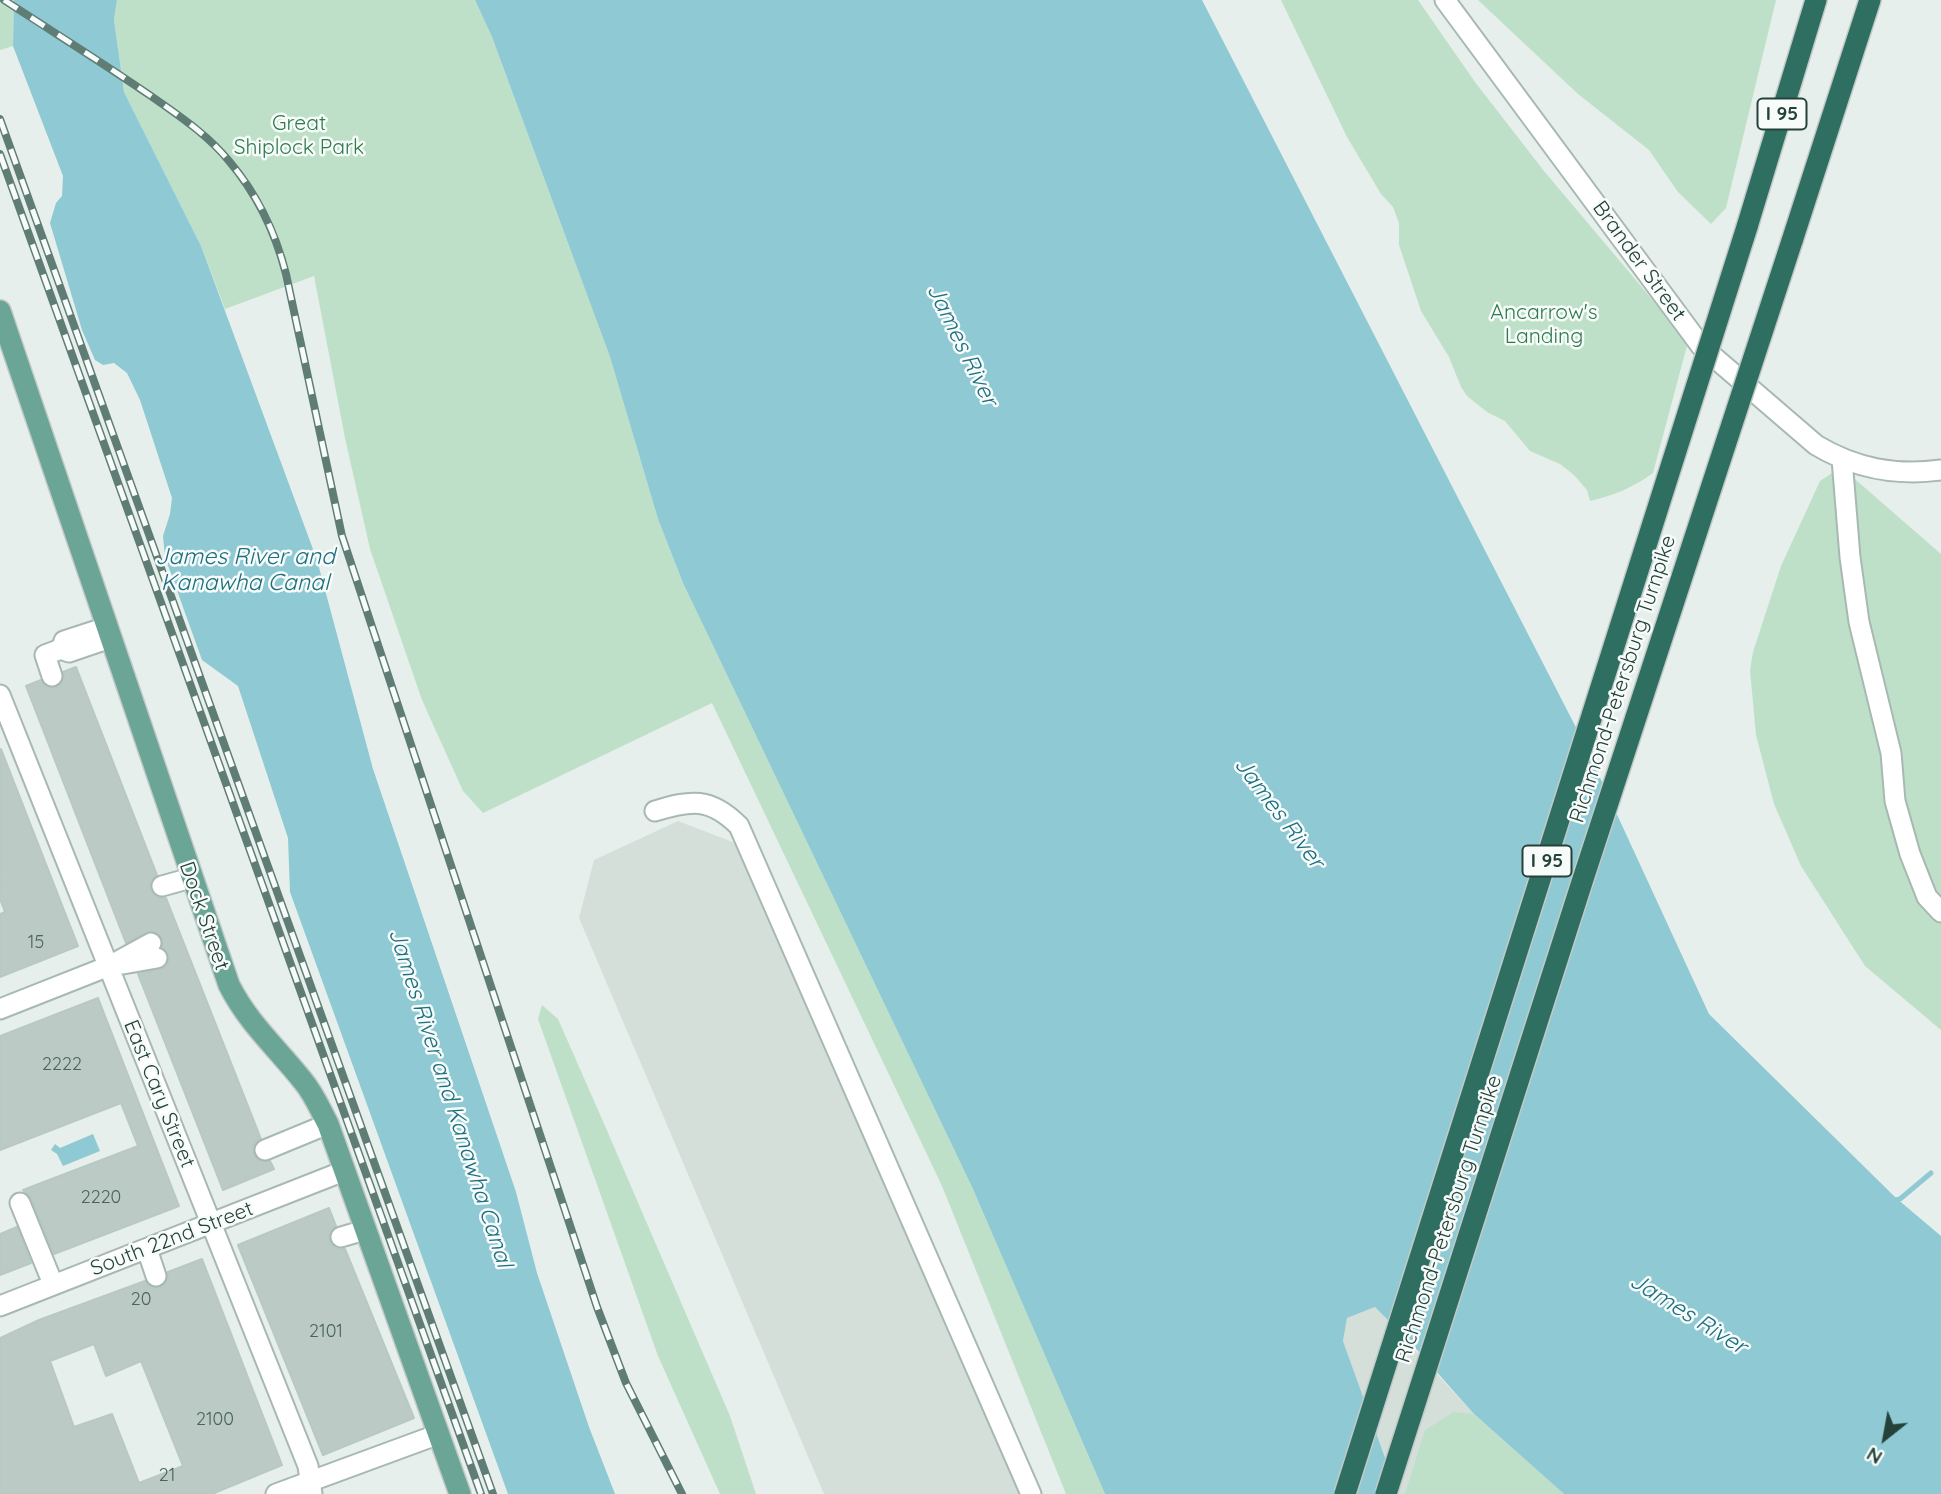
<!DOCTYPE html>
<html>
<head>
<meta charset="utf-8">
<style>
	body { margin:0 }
	#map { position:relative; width:1941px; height:1494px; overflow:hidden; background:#e6efeb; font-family:Quicksand,sans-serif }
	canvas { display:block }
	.north { position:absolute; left:1850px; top:1403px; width:70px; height:70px; -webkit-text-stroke:5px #f7fbf9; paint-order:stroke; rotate:211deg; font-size:19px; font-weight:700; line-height:28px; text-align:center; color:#24423a }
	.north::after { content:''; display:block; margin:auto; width:24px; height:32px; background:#24423a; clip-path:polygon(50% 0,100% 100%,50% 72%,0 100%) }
</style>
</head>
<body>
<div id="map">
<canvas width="1941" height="1494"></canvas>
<div class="north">N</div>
</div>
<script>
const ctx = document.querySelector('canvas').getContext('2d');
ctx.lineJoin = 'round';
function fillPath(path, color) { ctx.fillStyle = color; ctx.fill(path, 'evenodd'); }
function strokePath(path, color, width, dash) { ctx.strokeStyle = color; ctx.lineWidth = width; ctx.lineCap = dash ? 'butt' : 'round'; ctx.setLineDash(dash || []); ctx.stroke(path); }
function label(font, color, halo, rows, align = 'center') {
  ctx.font = font + ' Quicksand,sans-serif'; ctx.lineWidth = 5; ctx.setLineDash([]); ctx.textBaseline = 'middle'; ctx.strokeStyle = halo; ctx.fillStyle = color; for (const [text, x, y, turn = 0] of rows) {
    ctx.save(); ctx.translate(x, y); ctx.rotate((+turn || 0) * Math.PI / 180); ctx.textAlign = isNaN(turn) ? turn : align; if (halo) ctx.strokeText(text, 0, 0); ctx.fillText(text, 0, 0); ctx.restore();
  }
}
const built = new Path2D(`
	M678 821 743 846 1021 1494H824L579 918 594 860Z
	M1375 1307 1474 1414 1564 1494H1398L1343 1341 1347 1318Z`);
const green = new Path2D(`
	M0 0H14L13 46 0 50Z
	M117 0H475L492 37 610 357 658 519 683 583 972 1187 1105 1494H1066L942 1186 712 703 483 813 463 791 422 700 370 549 345 438 314 276 225 309 201 246 124 92 114 20Z
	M1281 0H1418L1475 82 1544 171 1688 342 1653 473C1633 488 1614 495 1590 501L1587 490 1574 475 1560 464 1530 451 1505 421 1487 412 1467 396 1461 387 1449 357 1421 311 1399 245V223L1393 207 1381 194 1347 137Z
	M1478 0H1776L1726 208 1711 224 1678 192 1649 150 1578 94Z
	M1841 467 1941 554V1030L1865 966 1801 866 1774 804 1756 735 1750 670 1753 652 1781 566 1820 481Z
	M542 1005 558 1019 602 1119 730 1416 756 1494H720L658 1356 538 1019Z
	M1454 1412 1473 1414 1564 1494H1405L1425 1430Z`);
const water = new Path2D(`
	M14 0H117L114 20 124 92 201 246 317 560 373 769 516 1192 537 1273 589 1427 615 1494H508L290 892 288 838 238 686 202 660 165 557 163 536 170 514 172 498 140 400 127 373 114 363 103 365 95 360 82 330 50 223 56 203 62 196 63 176 13 46Z
	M475 0H1202L1584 743 1709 1014 1896 1198 1941 1236V1494H1564L1474 1414 1419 1352 1375 1307 1347 1318 1343 1341 1398 1494H1105L972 1187 683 583 658 519 610 357 492 37Z
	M93 1134 100 1151 63 1166 57 1154 51 1150 55 1144 60 1148Z`);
const stream = new Path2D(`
	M1891 1201 1900 1199 1931 1173`);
const building = new Path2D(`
	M76 667 157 875 150 882V890L158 898H166L261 1139 255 1143 254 1154 258 1160 270 1161 274 1169 223 1190 138 974 164 968 169 962V955L162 947V938L157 932H146L126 943 26 686 41 680 49 688 56 687 64 679 63 672Z
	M1 749 78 946 0 977V914L5 912 0 899Z
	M98 998 179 1206 54 1254 31 1198 23 1190 138 1146 121 1103 0 1150V1036Z
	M329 1208 336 1226 329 1233 330 1241 337 1249H345L414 1418 323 1455 238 1245Z
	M17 1227 31 1263 0 1275V1234Z
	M202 1259 282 1465 212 1494H0V1338L39 1320 145 1281 153 1288 160 1287 168 1279V1272ZM94 1344 106 1376 141 1361 183 1466 139 1483 112 1414 74 1427 50 1361Z`);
const minor = new Path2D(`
	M1445 0 1701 346 1816 445C1856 469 1896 476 1941 470
	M1842 459 1850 557 1859 622 1891 753 1895 801 1910 854 1927 897 1941 912
	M107 627 64 641 61 649 69 652 110 638
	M52 676 45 655 61 649
	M0 695 308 1466 312 1494
	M655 811C691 800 710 797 739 826L1031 1494
	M162 886 191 878
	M123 964 157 958
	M0 1009 109 966 151 943
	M265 1150 328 1124
	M20 1203 53 1284
	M341 1237 365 1230
	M147 1249 156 1276
	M0 1306 344 1171
	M276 1494 439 1434`);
const major = new Path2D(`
	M0 311 229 985C248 1023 277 1048 303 1081 314 1094 320 1109 328 1124L460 1494`);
const highway = new Path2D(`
	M1747 227 1816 0
	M1792 241 1870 0`);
const rail = new Path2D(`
	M4 0C53 32 103 63 151 96 179 116 207 134 229 161 257 194 275 231 286 274L342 536 597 1307 626 1383 682 1494
	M0 119 493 1494
	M0 154 481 1494`);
const highwayBridge = new Path2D(`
	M1345 1494 1747 227
	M1386 1494 1583 879 1792 241`);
const numberNames = [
	["15",36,943],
	["2222",62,1065],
	["2220",101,1198],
	["20",141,1300],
	["2101",326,1332],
	["2100",215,1420],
	["21",167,1476]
];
const shields = [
	[1782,114,49],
	[1547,861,49]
];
const shieldNames = [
	["I 95",1782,114],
	["I 95",1547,861]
];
const parkNames = [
	["Great",299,124],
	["Shiplock Park",299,148],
	["Ancarrow's",1544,313],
	["Landing",1544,337]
];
const streetNames = [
	["Brander Street",1639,261,54],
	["Richmond-Petersburg Turnpike",1623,679,-72],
	["Dock Street",204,916,71],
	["East Cary Street",159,1094,68],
	["Richmond-Petersburg Turnpike",1449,1219,-72],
	["South 22nd Street",172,1239,-21]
];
const waterNames = [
	["James River",962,345,64],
	["James River and",245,557],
	["Kanawha Canal",245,583],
	["James River",1279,813,53],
	["James River and Kanawha Canal",450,1098,72],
	["James River",1688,1314,32]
];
fillPath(built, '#d4dfda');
fillPath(green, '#bfe0c8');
fillPath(water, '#8ec9d4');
strokePath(stream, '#8ec9d4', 5);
fillPath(building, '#bbcac4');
strokePath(building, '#b8c9c2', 2);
strokePath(minor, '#a8b8b2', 23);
strokePath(major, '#c2cac8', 24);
strokePath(highway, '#c2cac8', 24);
strokePath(minor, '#fff', 19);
strokePath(major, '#6aa596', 21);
strokePath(highway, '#2f6f62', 21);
strokePath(rail, '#5f7d75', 8);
strokePath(rail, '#f7fbf9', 5, [16]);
strokePath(highwayBridge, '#c2cac8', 24, []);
strokePath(highwayBridge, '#2f6f62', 21);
label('18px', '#4a645c', null, numberNames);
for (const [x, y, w] of shields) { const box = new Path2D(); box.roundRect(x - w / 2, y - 15.5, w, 31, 5); ctx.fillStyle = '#f7fbf9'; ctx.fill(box); strokePath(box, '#24423a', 2); }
label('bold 19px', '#24423a', null, shieldNames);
label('21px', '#2d7a4b', '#f7fbf9', parkNames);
label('21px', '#24423a', '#f7fbf9', streetNames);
label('italic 23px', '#1c6f80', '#f7fbf9', waterNames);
</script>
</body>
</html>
